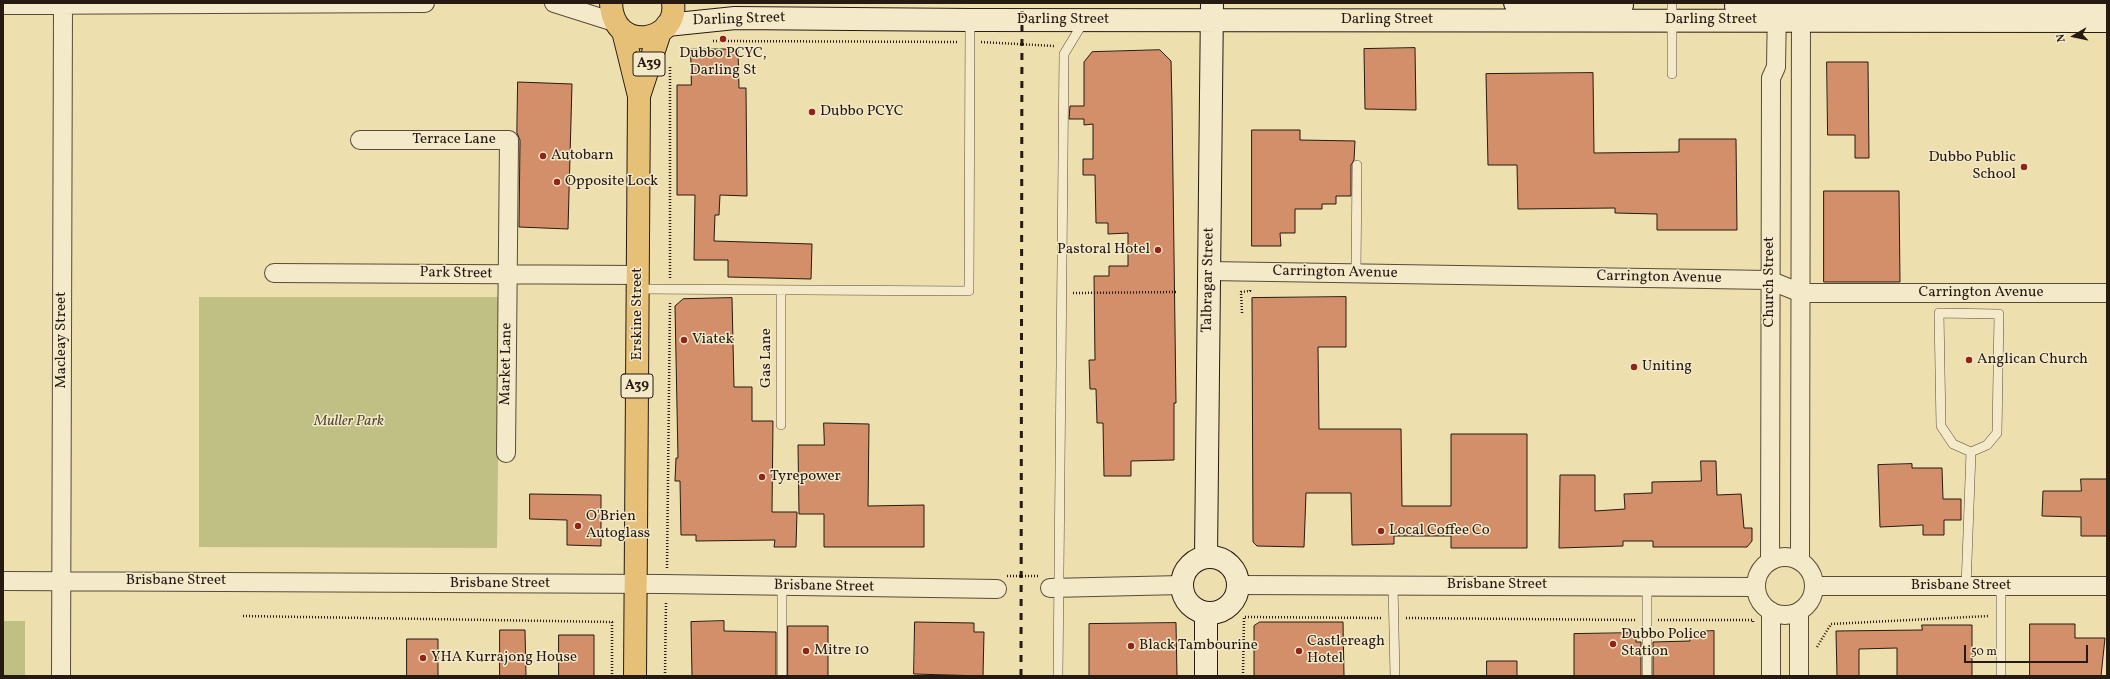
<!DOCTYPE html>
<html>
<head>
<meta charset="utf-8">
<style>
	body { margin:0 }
	#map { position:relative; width:2110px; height:679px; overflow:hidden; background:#eedfae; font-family:Vollkorn,serif }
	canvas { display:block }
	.frame { position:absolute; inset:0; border:4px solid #261a12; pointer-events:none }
	.north { position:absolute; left:2054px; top:16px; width:40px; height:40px; -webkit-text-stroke:3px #f4eaca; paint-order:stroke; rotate:261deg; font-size:11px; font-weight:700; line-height:16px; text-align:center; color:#261a12 }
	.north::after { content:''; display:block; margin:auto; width:14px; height:18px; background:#261a12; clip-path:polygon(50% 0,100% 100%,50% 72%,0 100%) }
	.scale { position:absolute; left:1964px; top:645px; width:124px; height:18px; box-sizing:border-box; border:2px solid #261a12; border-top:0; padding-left:5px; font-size:12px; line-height:14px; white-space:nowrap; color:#261a12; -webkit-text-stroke:3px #f4eaca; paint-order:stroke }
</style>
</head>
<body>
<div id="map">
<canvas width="2110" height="679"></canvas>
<div class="frame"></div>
<div class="north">N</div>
<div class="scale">50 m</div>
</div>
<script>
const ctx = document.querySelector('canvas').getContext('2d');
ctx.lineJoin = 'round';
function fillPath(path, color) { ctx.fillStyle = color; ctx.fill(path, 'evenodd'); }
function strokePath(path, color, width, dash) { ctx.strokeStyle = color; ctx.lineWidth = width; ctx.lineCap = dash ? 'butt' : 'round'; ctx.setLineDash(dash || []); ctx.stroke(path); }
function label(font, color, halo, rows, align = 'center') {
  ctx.font = font + ' Vollkorn,serif'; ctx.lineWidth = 3; ctx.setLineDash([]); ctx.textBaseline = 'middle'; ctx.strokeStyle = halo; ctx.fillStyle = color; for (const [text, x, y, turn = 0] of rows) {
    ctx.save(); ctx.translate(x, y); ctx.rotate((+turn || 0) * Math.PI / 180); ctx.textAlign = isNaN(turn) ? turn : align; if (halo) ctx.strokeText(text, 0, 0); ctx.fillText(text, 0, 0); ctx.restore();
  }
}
const green = new Path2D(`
	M199 297H500L497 548 199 547Z
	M3 621H25V676H3Z`);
const building = new Path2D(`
	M1415 48 1416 110 1365 109 1364 49Z
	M691 49H738L739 88H746L747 196 720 195 719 215H715L714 241 812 244 811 279 728 277V260H694L695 195H677V85H691Z
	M1160 50 1171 61 1172 105 1176 403H1174V460L1131 461V476H1104L1103 423H1097L1096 389H1090L1089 360H1095L1094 276H1109V266H1128V233L1108 234V223H1096L1095 175H1083V159H1093V124L1084 125V119H1069L1070 106H1084V62L1092 52Z
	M1827 62H1868L1869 158H1855V135H1828Z
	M1593 73 1594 153 1679 152V139H1736L1737 230H1657V214L1615 213V208L1518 209 1517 165H1488L1486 74Z
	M518 82 572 84 568 229 519 227 520 140 517 133Z
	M1252 130H1300V140L1355 141 1354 160 1351 165V196H1336V204H1322V209H1295V233H1280L1281 246H1252Z
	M1824 191H1899L1900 282H1824Z
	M1346 297V347H1318L1319 429H1401L1402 506H1451V434H1527V548H1451V536H1394V544L1352 545 1351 493H1306L1304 547 1257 546 1253 542 1252 298Z
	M732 298 734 387H752V421H773L772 512H797L796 547H774L775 540 696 541V535H681L680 481H675L676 458H678L675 306 683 299Z
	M824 423 869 424 868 506 924 505V547H824V514H799L798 445H824Z
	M1701 461H1716L1717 495 1741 494 1744 528H1752V541L1747 547H1653V541H1623V546L1559 548 1560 475H1595V511L1625 509 1624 494 1652 493V482L1701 481Z
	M1912 464V468H1942L1943 499H1961V520H1944V535H1923V525L1880 527 1878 465Z
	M2081 479H2107V536H2081V517L2042 516 2043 491H2081Z
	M530 494 601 495V546L567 545V520L530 519Z
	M724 621V631L776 632V676H692L691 622Z
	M915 622 974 623V632H984L983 676 914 674Z
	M1260 622H1343L1344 676H1254V626Z
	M1176 623 1177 676H1089V624Z
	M2030 624H2075V638H2105L2101 676H2030Z
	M1922 625H1972V676H1897V648L1859 649V676H1837L1836 631 1922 630Z
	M788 626H828V676H788Z
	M500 630H525L526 676H500Z
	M1714 631V676H1653V642L1690 641 1689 632Z
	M1636 633V642H1641V676H1574V634Z
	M559 635H594V676H559Z
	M407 639H438V676H407Z
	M1487 661H1517V676H1487Z`);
const path = new Path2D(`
	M713 41 958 42
	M981 42 1054 46
	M670 278V65
	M1073 293 1178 292
	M1242 313 1241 292 1250 291V289
	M667 568 670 301
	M1007 576H1038
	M243 616 612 622V676
	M1406 618 1635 620
	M1658 620H1753V622
	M1817 647 1831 624 1989 616
	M665 676 666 601
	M1243 676 1244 617 1381 618`);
const lane = new Path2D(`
	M1672 74V6
	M1356 273 1357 165
	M638 289 969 291 970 20
	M781 425V290
	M1393 585 1395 676
	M2001 586V676
	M1966 587 1971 452 1953 444 1941 426 1939 313 1999 314 1997 433 1987 445 1971 452
	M782 676V587
	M1058 676 1064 54 1084 21
	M1647 676V586`);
const street = new Path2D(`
	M554 3 614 22
	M3 5 425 3
	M360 140H509L506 453
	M1209 271 1769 280 1801 293H2107
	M274 273 638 275
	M1756 586a29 29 0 1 1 58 0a29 29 0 1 1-58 0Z
	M1800 560 1801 7
	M1770 561 1771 78 1776 67 1777 7
	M3 581 663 584 997 589
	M1238 585 1756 587
	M1815 586H2107
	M1050 588 1182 585
	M1771 611V676
	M1799 612V676
	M61 676 63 3`);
const secondary = new Path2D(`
	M1515 3 1622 5
	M1736 6 1801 4H2107
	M667 25 735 18 970 20 2107 21
	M1206 557 1212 3
	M1182 585a28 28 0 1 1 56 0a28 28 0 1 1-56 0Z
	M1206 613V676`);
const highway = new Path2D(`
	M611 3C613 55 679 42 673 3
	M623 31 639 96 635 676
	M639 96 660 32`);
const rail = new Path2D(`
	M1021 676 1022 3`);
const markers = [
	[723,39,4,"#8f2418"],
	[812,112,4,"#8f2418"],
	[543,156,4,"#8f2418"],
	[2024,167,4,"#8f2418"],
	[557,182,4,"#8f2418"],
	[1158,250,4,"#8f2418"],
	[684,340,4,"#8f2418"],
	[1969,360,4,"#8f2418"],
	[1634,367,4,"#8f2418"],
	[762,477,4,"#8f2418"],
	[578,526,4,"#8f2418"],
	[1381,531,4,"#8f2418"],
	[1613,644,4,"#8f2418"],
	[1131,646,4,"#8f2418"],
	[806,651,4,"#8f2418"],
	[1299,651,4,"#8f2418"],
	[423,658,4,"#8f2418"]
];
const shields = [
	[649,64,32],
	[637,386,32]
];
const shieldNames = [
	["A39",649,64],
	["A39",637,386]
];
const streetNames = [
	["Darling Street",739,20,-2],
	["Darling Street",1063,20],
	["Darling Street",1387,20],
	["Darling Street",1711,20],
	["Terrace Lane",454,140],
	["Carrington Avenue",1335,273,1],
	["Park Street",456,274,1],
	["Carrington Avenue",1659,278,1],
	["Talbragar Street",1209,280,-89],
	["Church Street",1770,282,-90],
	["Carrington Avenue",1981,293],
	["Erskine Street",638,314,-90],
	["Macleay Street",62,340,-90],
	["Gas Lane",767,358,-90],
	["Market Lane",507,364,-89],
	["Brisbane Street",176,581],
	["Brisbane Street",500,584],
	["Brisbane Street",1497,585],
	["Brisbane Street",1961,586],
	["Brisbane Street",824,587,1]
];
const poiNames = [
	["Dubbo PCYC,",723,54,"center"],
	["Darling St",723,71,"center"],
	["Dubbo PCYC",820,112],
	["Autobarn",551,156],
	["Dubbo Public",2016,158,"right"],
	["School",2016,175,"right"],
	["Opposite Lock",565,182],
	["Pastoral Hotel",1150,250,"right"],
	["Viatek",692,340],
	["Anglican Church",1977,360],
	["Uniting",1642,367],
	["Tyrepower",770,477],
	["O'Brien",586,517],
	["Autoglass",586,534],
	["Local Coffee Co",1389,531],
	["Dubbo Police",1621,635],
	["Station",1621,652],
	["Castlereagh",1307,642],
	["Hotel",1307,659],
	["Black Tambourine",1139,646],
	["Mitre 10",814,651],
	["YHA Kurrajong House",431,658]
];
const parkNames = [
	["Muller Park",349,422]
];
fillPath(green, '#c0c085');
fillPath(building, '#d38e6a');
strokePath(building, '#261a12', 1);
strokePath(lane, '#584b39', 10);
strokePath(street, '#584b39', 20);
strokePath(secondary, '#261a12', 24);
strokePath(highway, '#261a12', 24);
strokePath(path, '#261a12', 2.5, [1, 2]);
strokePath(lane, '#f4eaca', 9);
strokePath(street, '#f4eaca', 18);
strokePath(secondary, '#f4eaca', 22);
strokePath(highway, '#e7c077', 22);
strokePath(rail, '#261a12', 3, [7, 7]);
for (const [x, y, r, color] of markers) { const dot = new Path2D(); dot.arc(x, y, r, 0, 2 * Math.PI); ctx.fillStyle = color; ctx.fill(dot); strokePath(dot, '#f4eaca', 1.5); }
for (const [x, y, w] of shields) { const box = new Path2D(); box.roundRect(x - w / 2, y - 12, w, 24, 3); ctx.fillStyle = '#f4eaca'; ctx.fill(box); strokePath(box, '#261a12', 1); }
label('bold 14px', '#261a12', null, shieldNames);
label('15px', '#261a12', '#f4eaca', streetNames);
label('15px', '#261a12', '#f4eaca', poiNames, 'left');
label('italic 15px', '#544c34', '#f4eaca', parkNames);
</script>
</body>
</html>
